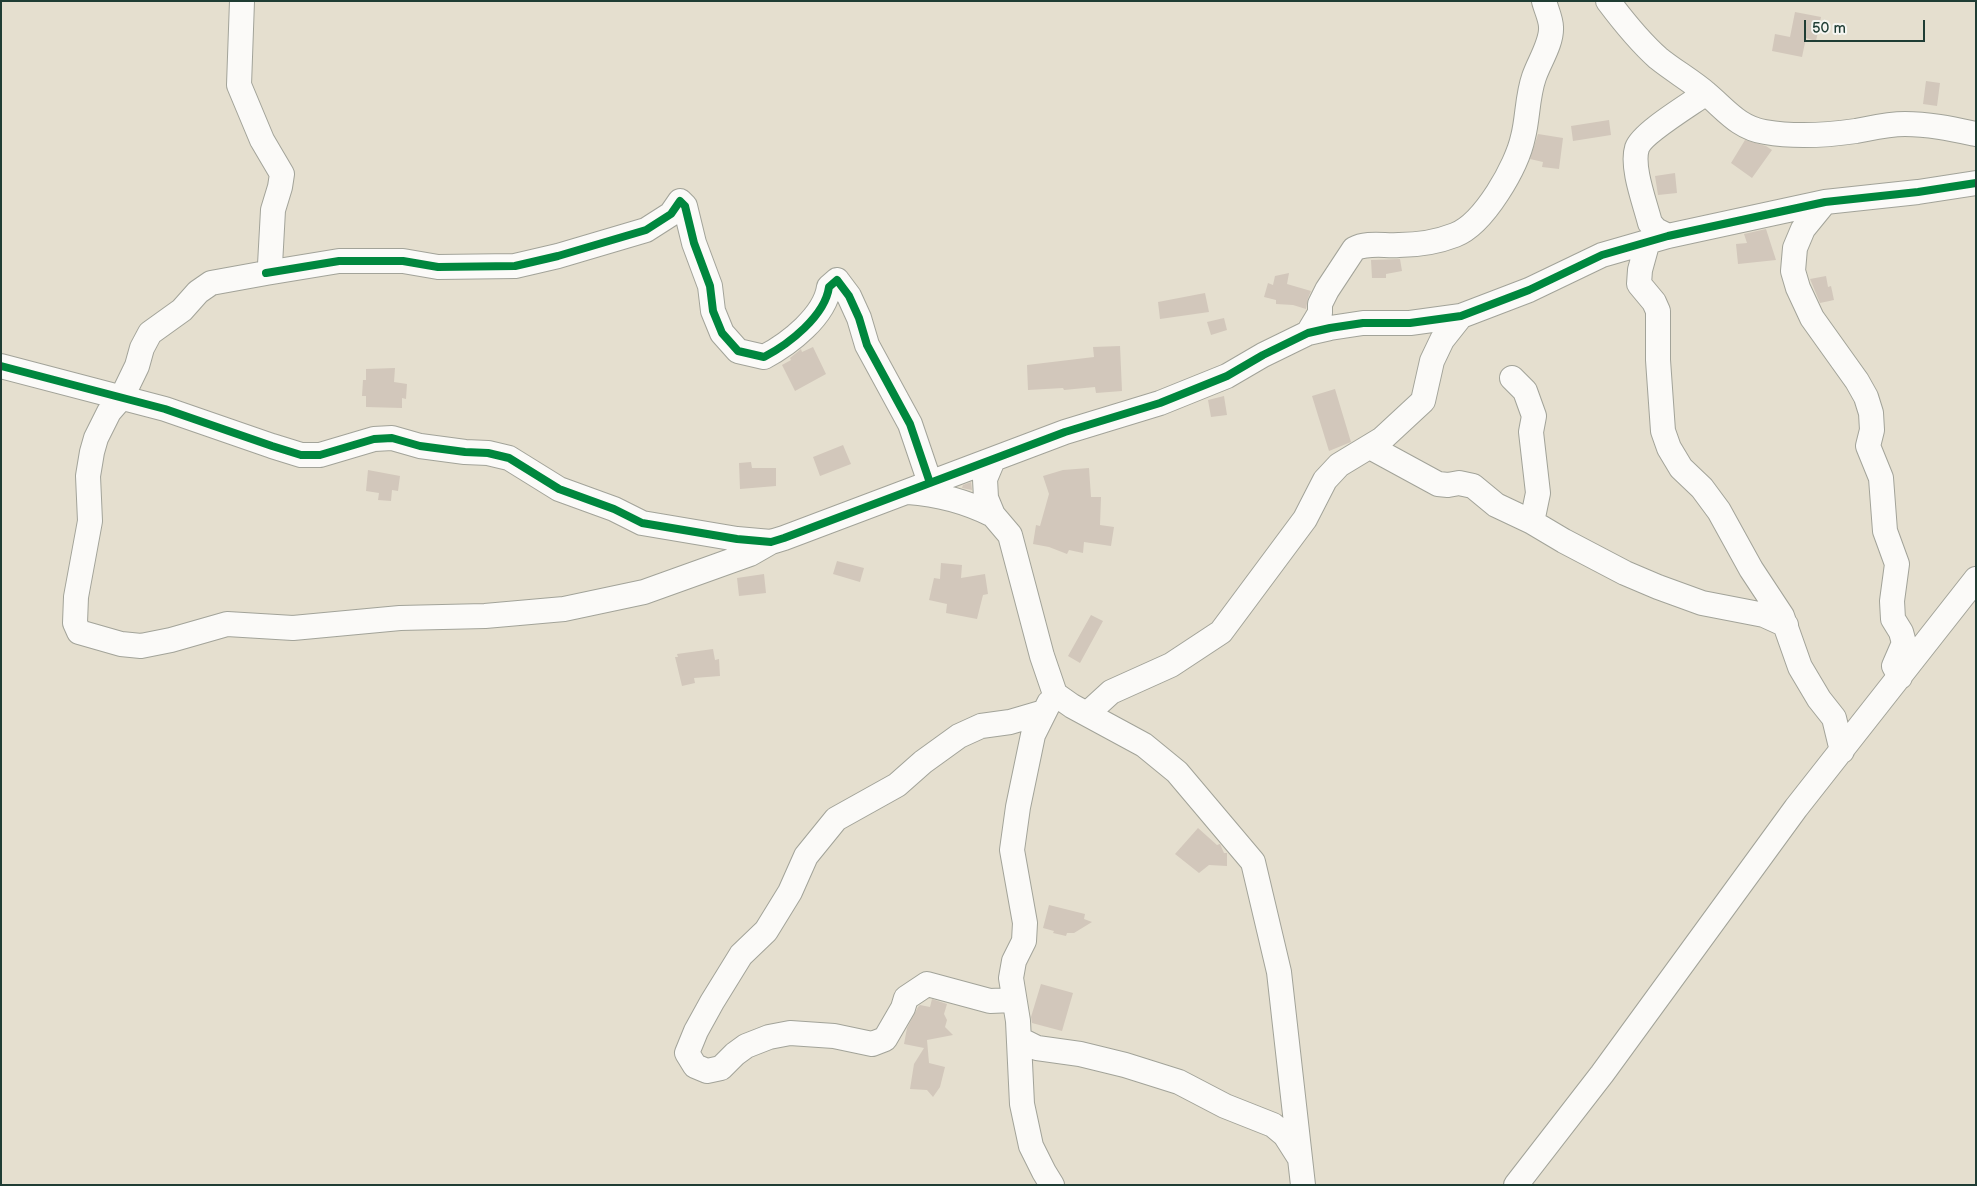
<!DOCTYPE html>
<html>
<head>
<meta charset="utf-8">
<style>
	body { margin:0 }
	#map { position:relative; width:1977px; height:1186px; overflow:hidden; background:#e5dfcf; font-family:"Balsamiq Sans",sans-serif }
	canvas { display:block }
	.frame { position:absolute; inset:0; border:2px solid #1f3d34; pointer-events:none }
	.scale { position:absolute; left:1804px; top:20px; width:121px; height:22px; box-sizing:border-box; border:2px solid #1f3d34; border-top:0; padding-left:6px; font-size:15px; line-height:18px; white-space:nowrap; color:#1f3d34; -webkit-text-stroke:4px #f6f6f2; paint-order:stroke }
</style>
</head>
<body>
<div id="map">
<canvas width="1977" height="1186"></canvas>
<div class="frame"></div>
<div class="scale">50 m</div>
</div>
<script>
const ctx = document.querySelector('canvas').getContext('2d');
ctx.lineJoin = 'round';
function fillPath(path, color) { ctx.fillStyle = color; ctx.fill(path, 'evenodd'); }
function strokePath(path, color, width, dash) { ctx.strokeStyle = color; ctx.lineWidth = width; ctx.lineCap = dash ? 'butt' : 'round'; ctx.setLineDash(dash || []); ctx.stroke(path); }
const building = new Path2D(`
	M1795 12 1821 17 1816 41 1806 38 1802 57 1772 51 1775 34 1790 37Z
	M1926 81 1940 83 1937 106 1923 104Z
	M1609 120 1611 135 1573 141 1571 126Z
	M1538 134 1563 138 1559 169 1542 167 1543 162 1530 159Z
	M1745 140 1766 146 1772 150 1752 178 1731 163Z
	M1675 173 1677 193 1658 195 1655 176Z
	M1766 229 1776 260 1738 264 1736 244 1747 243 1744 234Z
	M1400 259 1402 271 1386 274V278H1372L1371 260Z
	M1289 273 1287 284 1311 291 1308 298 1306 309 1293 305 1276 304V300L1264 297 1268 283 1273 285 1275 276Z
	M1826 276 1828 287 1831 286 1834 300 1820 303 1810 279Z
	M1205 293 1209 312 1160 319 1158 302Z
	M1224 318 1227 330 1211 335 1207 322Z
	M1120 346 1122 391 1096 393 1095 387 1064 390 1063 388 1028 390 1027 365 1094 357 1093 347Z
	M813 347 826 374 795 391 782 365 791 360 790 358 801 349 802 352Z
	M395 368 394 382 407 384 406 399 402 398V408L366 407V396H362L363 380H366V369Z
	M1335 389 1351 442 1329 451 1312 396Z
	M1224 396 1227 415 1211 417 1208 400Z
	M843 445 851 464 820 476 813 457Z
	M751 462 752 468H776V486L740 489 739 463Z
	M1089 468 1091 497H1101L1100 525 1114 527 1111 546 1084 542 1083 553 1069 550 1067 554 1049 547 1033 544 1036 525 1040 526 1049 494 1043 476 1063 470Z
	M368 470 400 476 398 491 392 490 391 501 378 500 379 493 366 491Z
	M971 482 972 490 962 488 963 485Z
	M837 561 864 568 860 582 833 574Z
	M941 563 962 565 961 578 985 574 988 594 983 595 977 619 946 613 947 604 929 600 934 578 940 579Z
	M764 574 766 593 739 596 737 578Z
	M1091 615 1103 621 1080 663 1068 656Z
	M713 649 715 660 719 659 720 676 694 678 695 683 682 686 675 657H678L677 654Z
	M1198 828 1217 845 1220 844 1224 853H1227V866L1209 865 1199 873 1175 854Z
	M1049 905 1085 914 1084 919 1092 922 1074 933H1067L1066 936 1053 933 1054 931 1043 928Z
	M1041 984 1073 993 1062 1031 1032 1023 1031 1017Z
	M932 999 947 1004 944 1014 947 1020 945 1027 953 1035 927 1040 929 1063 945 1067 940 1087 933 1097 927 1090 910 1089 914 1064 924 1048 904 1044 907 1028 918 1007 920 1005 930 1007Z`);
const minor = new Path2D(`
	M242 1 239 85 262 140 282 174 280 187 273 210 270 265 266 273 211 283 198 292 182 310 150 333 142 348 137 366 122 397 109 412 96 438 92 452 88 476 90 521 76 597 75 623 79 632 121 644 141 646 171 640 227 624 293 628 400 618 485 616 564 609 644 592 750 554 771 542
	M1608 1C1623 21 1639 41 1658 58 1674 71 1692 81 1707 94 1726 110 1739 128 1765 132 1794 137 1828 135 1856 131 1872 128 1888 124 1905 124 1929 124 1952 129 1976 134
	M1825 202 1803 229 1795 248 1793 271 1798 288 1812 318 1857 381 1866 397 1871 413 1872 430 1868 446 1881 478 1885 531 1897 564 1892 601 1893 619 1901 632 1904 643 1894 666 1900 677
	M1668 236 1656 230 1650 223C1645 203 1631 167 1637 148 1642 133 1691 104 1706 93
	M1648 241 1640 270 1639 284 1654 302 1658 311V360L1663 431 1669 448 1681 468 1702 488 1719 511 1751 569 1782 616 1800 667 1819 699 1834 718 1842 751
	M266 273 339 261H403L438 267 515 266 558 256 646 230 671 214 680 201 685 206 694 243 710 286 713 311 722 333 738 351 764 357C789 344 825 316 829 287L837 280 849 296 859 318 867 345 910 424 930 483
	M1308 333 1320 313V304L1327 290 1354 249C1367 242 1384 246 1399 245 1417 245 1437 242 1455 235 1484 224 1517 166 1523 137 1528 118 1527 97 1534 77 1539 62 1552 43 1551 27 1551 19 1546 9 1544 1
	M1 366 165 409 272 446 301 455H320L374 439 392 438 420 446 465 452 488 453 509 458 559 489 614 509 642 523 737 539 771 542 784 538 1065 432 1160 403 1227 376 1263 355 1308 333 1330 328 1363 323H1410L1461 316 1529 290 1602 255 1668 236 1825 202 1918 192 1976 183
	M1512 378 1525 391 1534 416 1531 432 1538 493 1532 522
	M1370 447 1438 484 1448 485 1459 483 1473 486 1496 505 1532 522 1564 541 1625 573 1658 587 1702 603 1764 615 1786 625
	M993 460 985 479 986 498 993 515 1010 535 1042 656 1055 694 1072 706 1144 745 1177 772 1253 862 1279 972 1303 1185
	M908 492C937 494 967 502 993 515
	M1049 703 1033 735 1018 807 1012 850 1025 923 1024 941 1014 961 1011 978 1018 1021 1022 1104 1031 1146 1044 1172 1052 1185
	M1088 713 1111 692 1171 665 1221 632 1305 519 1325 480 1339 465 1382 439 1423 401 1432 361 1442 340 1461 316
	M1013 1000 990 1001 927 984 906 998 903 1008 885 1039 872 1044 834 1036 790 1033 769 1037 746 1046 735 1054 721 1068 707 1071 695 1066 687 1053 696 1031 712 1002 741 955 766 931 790 892 806 856 836 819 897 785 923 762 959 736 981 726 1010 722 1044 712
	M1019 1039 1037 1048 1080 1054 1125 1065 1179 1082 1225 1106 1273 1125 1285 1135 1299 1157
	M1516 1185 1602 1074 1796 808 1976 579`);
const cycleway = new Path2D(`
	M266 273 339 261H403L438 267 515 266 558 256 646 230 671 214 680 201 685 206 694 243 710 286 713 311 722 333 738 351 764 357C789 344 825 316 829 287L837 280 849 296 859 318 867 345 910 424 930 483
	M1 366 165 409 272 446 301 455H320L374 439 392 438 420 446 465 452 488 453 509 458 559 489 614 509 642 523 737 539 771 542 784 538 1065 432 1160 403 1227 376 1263 355 1308 333 1330 328 1363 323H1410L1461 316 1529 290 1602 255 1668 236 1825 202 1918 192 1976 183`);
fillPath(building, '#d2c7bb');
strokePath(minor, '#a2a399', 26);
strokePath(minor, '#fbfaf8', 24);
strokePath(cycleway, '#00873e', 8);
</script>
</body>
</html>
